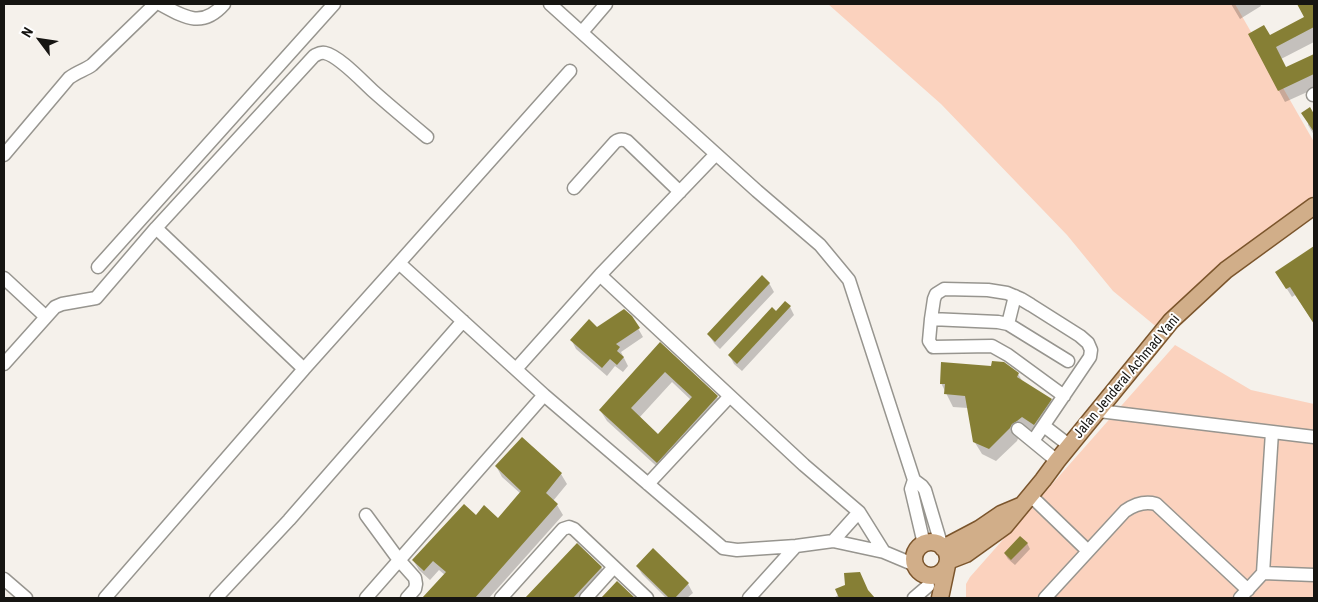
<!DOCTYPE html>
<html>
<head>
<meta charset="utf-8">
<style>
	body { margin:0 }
	#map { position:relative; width:1318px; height:602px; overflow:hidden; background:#f5f1eb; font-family:"Roboto Condensed",sans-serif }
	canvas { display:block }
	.frame { position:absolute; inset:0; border:5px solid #161512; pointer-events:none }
	.north { position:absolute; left:15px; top:15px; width:50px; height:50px; -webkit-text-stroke:4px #fff; paint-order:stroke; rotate:301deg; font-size:14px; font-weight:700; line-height:20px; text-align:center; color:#161512 }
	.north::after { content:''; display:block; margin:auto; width:18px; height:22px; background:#161512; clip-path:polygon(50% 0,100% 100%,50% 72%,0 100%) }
</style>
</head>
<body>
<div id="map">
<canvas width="1318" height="602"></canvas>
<div class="frame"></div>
<div class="north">N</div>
</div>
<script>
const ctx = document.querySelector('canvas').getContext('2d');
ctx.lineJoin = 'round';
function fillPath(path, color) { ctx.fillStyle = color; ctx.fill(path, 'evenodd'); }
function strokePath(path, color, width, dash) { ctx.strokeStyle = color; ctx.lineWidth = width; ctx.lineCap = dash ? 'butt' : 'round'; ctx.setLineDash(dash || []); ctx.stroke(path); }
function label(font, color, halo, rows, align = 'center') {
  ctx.font = font + ' "Roboto Condensed",sans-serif'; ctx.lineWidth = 4; ctx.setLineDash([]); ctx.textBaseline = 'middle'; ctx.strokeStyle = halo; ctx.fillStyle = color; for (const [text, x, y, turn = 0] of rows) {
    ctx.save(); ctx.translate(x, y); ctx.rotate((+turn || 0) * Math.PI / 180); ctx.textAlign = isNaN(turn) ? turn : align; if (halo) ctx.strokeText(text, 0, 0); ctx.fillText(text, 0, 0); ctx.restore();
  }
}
const green = new Path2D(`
	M828 4H1235L1314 142V195L1159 329 1113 291 1067 235 941 104Z
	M1175 345 1251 390 1314 404V598H966V584L970 577Z`);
const shadow = new Path2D(`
	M1231 4H1260L1261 6 1240 19Z
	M1304 4H1314V42L1281 59 1286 69 1312 57 1314 61V89L1285 102 1249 35 1270 37 1306 18 1300 6Z
	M1310 109 1314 116V135L1308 125Z
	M1314 248V323L1295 295 1292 297 1277 273Z
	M769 283 774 292 720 349 714 343 709 335Z
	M790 307 794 315 742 371 734 364 730 356 777 313Z
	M631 316 643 337 621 352 628 366 623 372 615 366 607 376 576 349 572 341 597 328Z
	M660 344 717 397 724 408 664 473 607 421 600 410ZM672 382 691 400 658 436 639 418Z
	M1018 374 1023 382 1051 400 1058 412 1042 437 1029 429 1025 434 1019 436 1017 441 996 461 982 454 974 441 968 408 953 407 941 383Z
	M496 466 561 474 567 484 553 501 557 505 563 515 489 598H424L445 575 439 570 430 580 419 570 413 560 476 517 498 519 521 494 502 477Z
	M1027 543 1030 549 1015 565 1008 559 1005 554Z
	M653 550 688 584 693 593 687 598H666L642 574 637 566Z
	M601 567 608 579 589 598H530L529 597Z
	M869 593 873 598H834L838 595Z`);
const building = new Path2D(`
	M1297 4H1314V27L1276 47 1286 67 1314 54V74L1278 91 1248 34 1264 25 1270 35 1304 17Z
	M1310 107 1314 114V132L1301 113Z
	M1314 246V324L1290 287 1286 289 1275 272Z
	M762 275 770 283 715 342 707 334Z
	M785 301 791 306 737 364 728 355 772 307 776 311Z
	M624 309 632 316 640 328 616 344 620 347 617 351 624 357 617 365 610 359 602 368 570 340 589 319 597 327Z
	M660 342 718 396 657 463 599 410ZM665 372 692 397 658 434 631 408Z
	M992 361 1004 362 1019 373 1017 377 1052 399 1034 425 1022 417 1017 421 1012 424 1010 428 989 449 973 442 965 396 944 394 945 384H940L941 362 991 366Z
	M522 437 562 473 546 493 558 504 475 598H422L446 572 433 561 424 571 412 560 464 504 476 515 484 505 498 518 521 491 495 466Z
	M1020 536 1028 543 1011 560 1004 553Z
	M577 543 602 567 573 598H525Z
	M653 548 689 583 675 598H669L636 566Z
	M860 572 868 590 875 598H839L835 589 845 585 844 573Z
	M617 581 635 598H601Z`);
const minor = new Path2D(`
	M160 4C184 17 202 29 224 4
	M550 4 757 191 820 245 849 280 914 480 922 486 925 490 942 547
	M582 32 606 4
	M1313 95 1314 94
	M4 155 69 78C77 72 85 70 92 65L155 4
	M574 188 615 142C619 139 623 139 627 141L680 192
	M156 228 304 369 399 263 544 395 723 548 737 550 796 546 833 541 884 552 915 565
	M399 263 570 71
	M98 267 334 4
	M600 275 716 154
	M4 278 46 317
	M931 319 929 341 933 347 992 346 1008 355 1064 396
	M1008 324 1015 296
	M4 364 55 307 62 304 96 298 156 228 314 56C318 54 320 52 325 53 339 56 362 81 373 91 391 107 409 122 427 137
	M516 369 600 275 804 465 859 512 884 552
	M1099 411 1314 437
	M1044 426 1070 446
	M1018 429 1057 461
	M1033 441 1090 357 1091 350 1088 343 1080 336 1031 305 1021 299 1007 293 988 290 944 289 936 294 934 299 931 319 998 322 1008 324 1068 361
	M914 480 911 489 912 493 924 544
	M648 484 730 396
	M1030 495 1088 551
	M366 515 399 560 415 578 416 584 415 589 407 598
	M833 541 859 512
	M1263 573 1314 575
	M4 579 26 598
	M105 598 304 369
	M216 598 289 520 463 321
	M366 598 544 395
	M501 598 563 529 569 527 574 529 647 598
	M586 598 614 567
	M749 598 796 546
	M914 598 928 586
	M1045 598 1125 511C1135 504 1145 501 1156 504L1248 590
	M1240 598 1263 573 1272 432`);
const major = new Path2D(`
	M914 559a17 17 0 1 1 34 0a17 17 0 1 1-34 0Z
	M943 548 979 529 1001 514 1020 506
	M948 561 966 554 1005 526 1043 480 1057 461 1171 321 1226 270 1314 206
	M940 598 947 565`);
const streetNames = [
	["Jalan Jenderal Achmad Yani",1127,377,-50]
];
fillPath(green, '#fbd2be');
fillPath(shadow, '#0003');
fillPath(building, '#867f35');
strokePath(minor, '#97958f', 15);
strokePath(major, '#7b552c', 19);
strokePath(minor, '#fff', 12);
strokePath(major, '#d1ae89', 16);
label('14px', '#161512', '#fff', streetNames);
</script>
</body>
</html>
